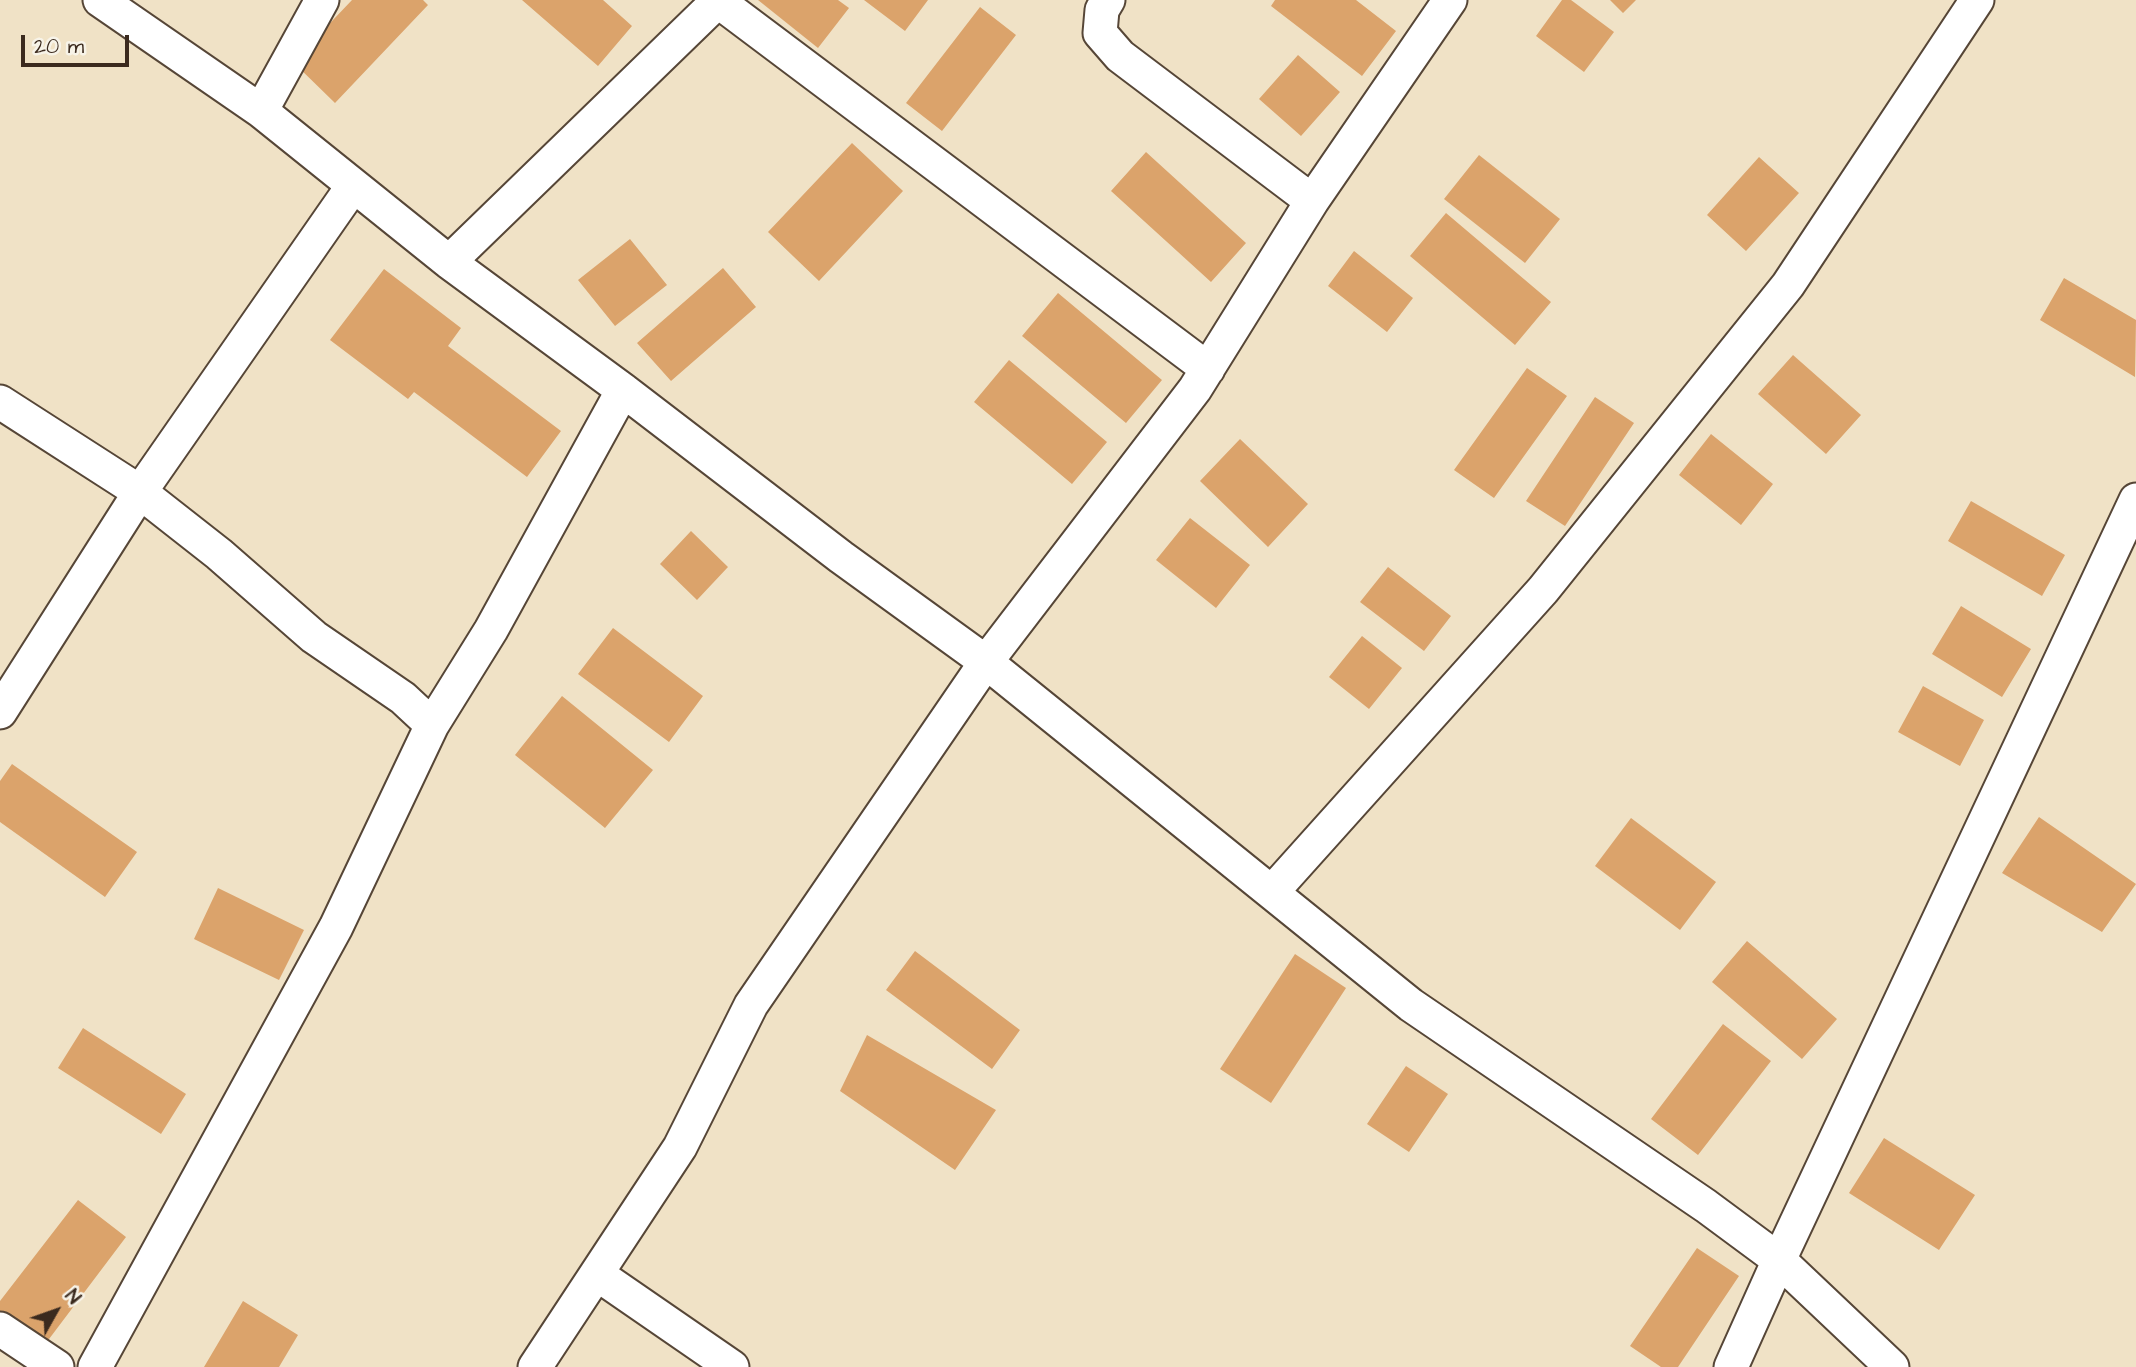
<!DOCTYPE html>
<html>
<head>
<meta charset="utf-8">
<style>
	body { margin:0 }
	#map { position:relative; width:2136px; height:1367px; overflow:hidden; background:#f0e2c6; font-family:"Architects Daughter",sans-serif }
	canvas { display:block }
	.north { position:absolute; left:21px; top:1276px; width:70px; height:70px; -webkit-text-stroke:5px #f7f3e8; paint-order:stroke; rotate:50deg; font-size:19px; font-weight:700; line-height:28px; text-align:center; color:#3b2a1e }
	.north::after { content:''; display:block; margin:auto; width:24px; height:32px; background:#3b2a1e; clip-path:polygon(50% 0,100% 100%,50% 72%,0 100%) }
	.scale { position:absolute; left:21px; top:35px; width:108px; height:32px; box-sizing:border-box; border:4px solid #3b2a1e; border-top:0; padding-left:9px; font-size:21px; line-height:24px; white-space:nowrap; color:#3b2a1e; -webkit-text-stroke:5px #f7f3e8; paint-order:stroke }
</style>
</head>
<body>
<div id="map">
<canvas width="2136" height="1367"></canvas>
<div class="north">N</div>
<div class="scale">20 m</div>
</div>
<script>
const ctx = document.querySelector('canvas').getContext('2d');
ctx.lineJoin = 'round';
function fillPath(path, color) { ctx.fillStyle = color; ctx.fill(path, 'evenodd'); }
function strokePath(path, color, width, dash) { ctx.strokeStyle = color; ctx.lineWidth = width; ctx.lineCap = dash ? 'butt' : 'round'; ctx.setLineDash(dash || []); ctx.stroke(path); }
const building = new Path2D(`
	M352 0H423L428 5 335 103 293 62Z
	M522 0H603L632 26 598 66Z
	M758 0H838L849 8 818 48Z
	M864 0H928L905 31Z
	M1275 0H1356L1396 31 1362 76 1271 6Z
	M1562 0H1571L1614 32 1584 72 1536 36Z
	M1610 0H1636L1623 13Z
	M980 7 1016 35 942 131 906 103Z
	M1298 55 1340 92 1301 136 1259 99Z
	M852 143 903 191 819 281 768 232Z
	M1146 152 1246 243 1211 282 1111 191Z
	M1479 155 1560 219 1525 263 1444 199Z
	M1759 157 1799 193 1746 251 1707 215Z
	M1446 213 1551 302 1515 345 1410 256Z
	M630 239 667 285 615 326 578 280Z
	M1354 251 1413 298 1387 332 1328 286Z
	M723 268 756 307 671 381 637 343Z
	M384 269 461 328 448 346 561 431 527 477 414 392 408 399 330 340Z
	M2064 278 2136 320 2135 377 2040 320Z
	M1058 293 1162 380 1126 423 1022 336Z
	M1793 355 1861 415 1826 454 1758 394Z
	M1009 360 1107 442 1072 484 974 402Z
	M1527 368 1567 396 1494 498 1454 470Z
	M1595 397 1634 423 1565 526 1526 501Z
	M1711 434 1773 484 1741 525 1679 475Z
	M1240 439 1308 504 1268 547 1200 481Z
	M1971 501 2065 555 2042 596 1948 541Z
	M1190 518 1250 565 1216 608 1156 560Z
	M691 531 728 567 697 600 660 564Z
	M1388 567 1451 616 1424 651 1360 602Z
	M1961 606 2031 649 2002 697 1932 654Z
	M613 628 703 696 669 742 578 674Z
	M1362 636 1402 668 1369 709 1329 677Z
	M1923 686 1984 720 1960 766 1898 732Z
	M562 696 653 770 605 828 515 755Z
	M12 764 137 852 105 897 0 822V781Z
	M2039 817 2136 884 2102 932 2002 873Z
	M1631 818 1716 882 1680 930 1595 866Z
	M218 888 304 930 279 980 194 939Z
	M1747 941 1837 1019 1802 1059 1712 982Z
	M915 951 1020 1030 992 1069 886 990Z
	M1295 954 1346 988 1271 1103 1220 1069Z
	M1723 1024 1771 1061 1698 1155 1651 1119Z
	M83 1028 186 1094 161 1134 58 1068Z
	M867 1035 996 1110 955 1170 840 1091Z
	M1406 1066 1448 1094 1409 1152 1367 1124Z
	M1884 1138 1975 1195 1939 1250 1849 1193Z
	M78 1200 126 1237 43 1347 0 1314V1301Z
	M1697 1248 1739 1276 1678 1367H1661L1630 1346Z
	M243 1301 298 1335 279 1367H204Z`);
const minor = new Path2D(`
	M100 0 261 111 449 262 623 390 841 557 986 662 1411 1005 1706 1206 1779 1260 1892 1367
	M1108 0 1102 10 1100 33 1120 56 1312 201
	M718 1 1208 369
	M261 111 322 0
	M449 262 719 0
	M0 402 140 492 219 554 314 637 403 698 432 725
	M0 712 140 492 353 186
	M1272 892 1543 590 1788 285 1977 0
	M597 1274 732 1367
	M0 1329 57 1367
	M95 1367 336 927 432 725 491 630 623 390
	M535 1367 680 1147 751 1005 986 662 1195 389 1312 201 1450 0
	M1731 1367 1779 1260 2136 500`);
fillPath(building, '#dba36b');
strokePath(minor, '#564637', 37);
strokePath(minor, '#fff', 33);
</script>
</body>
</html>
